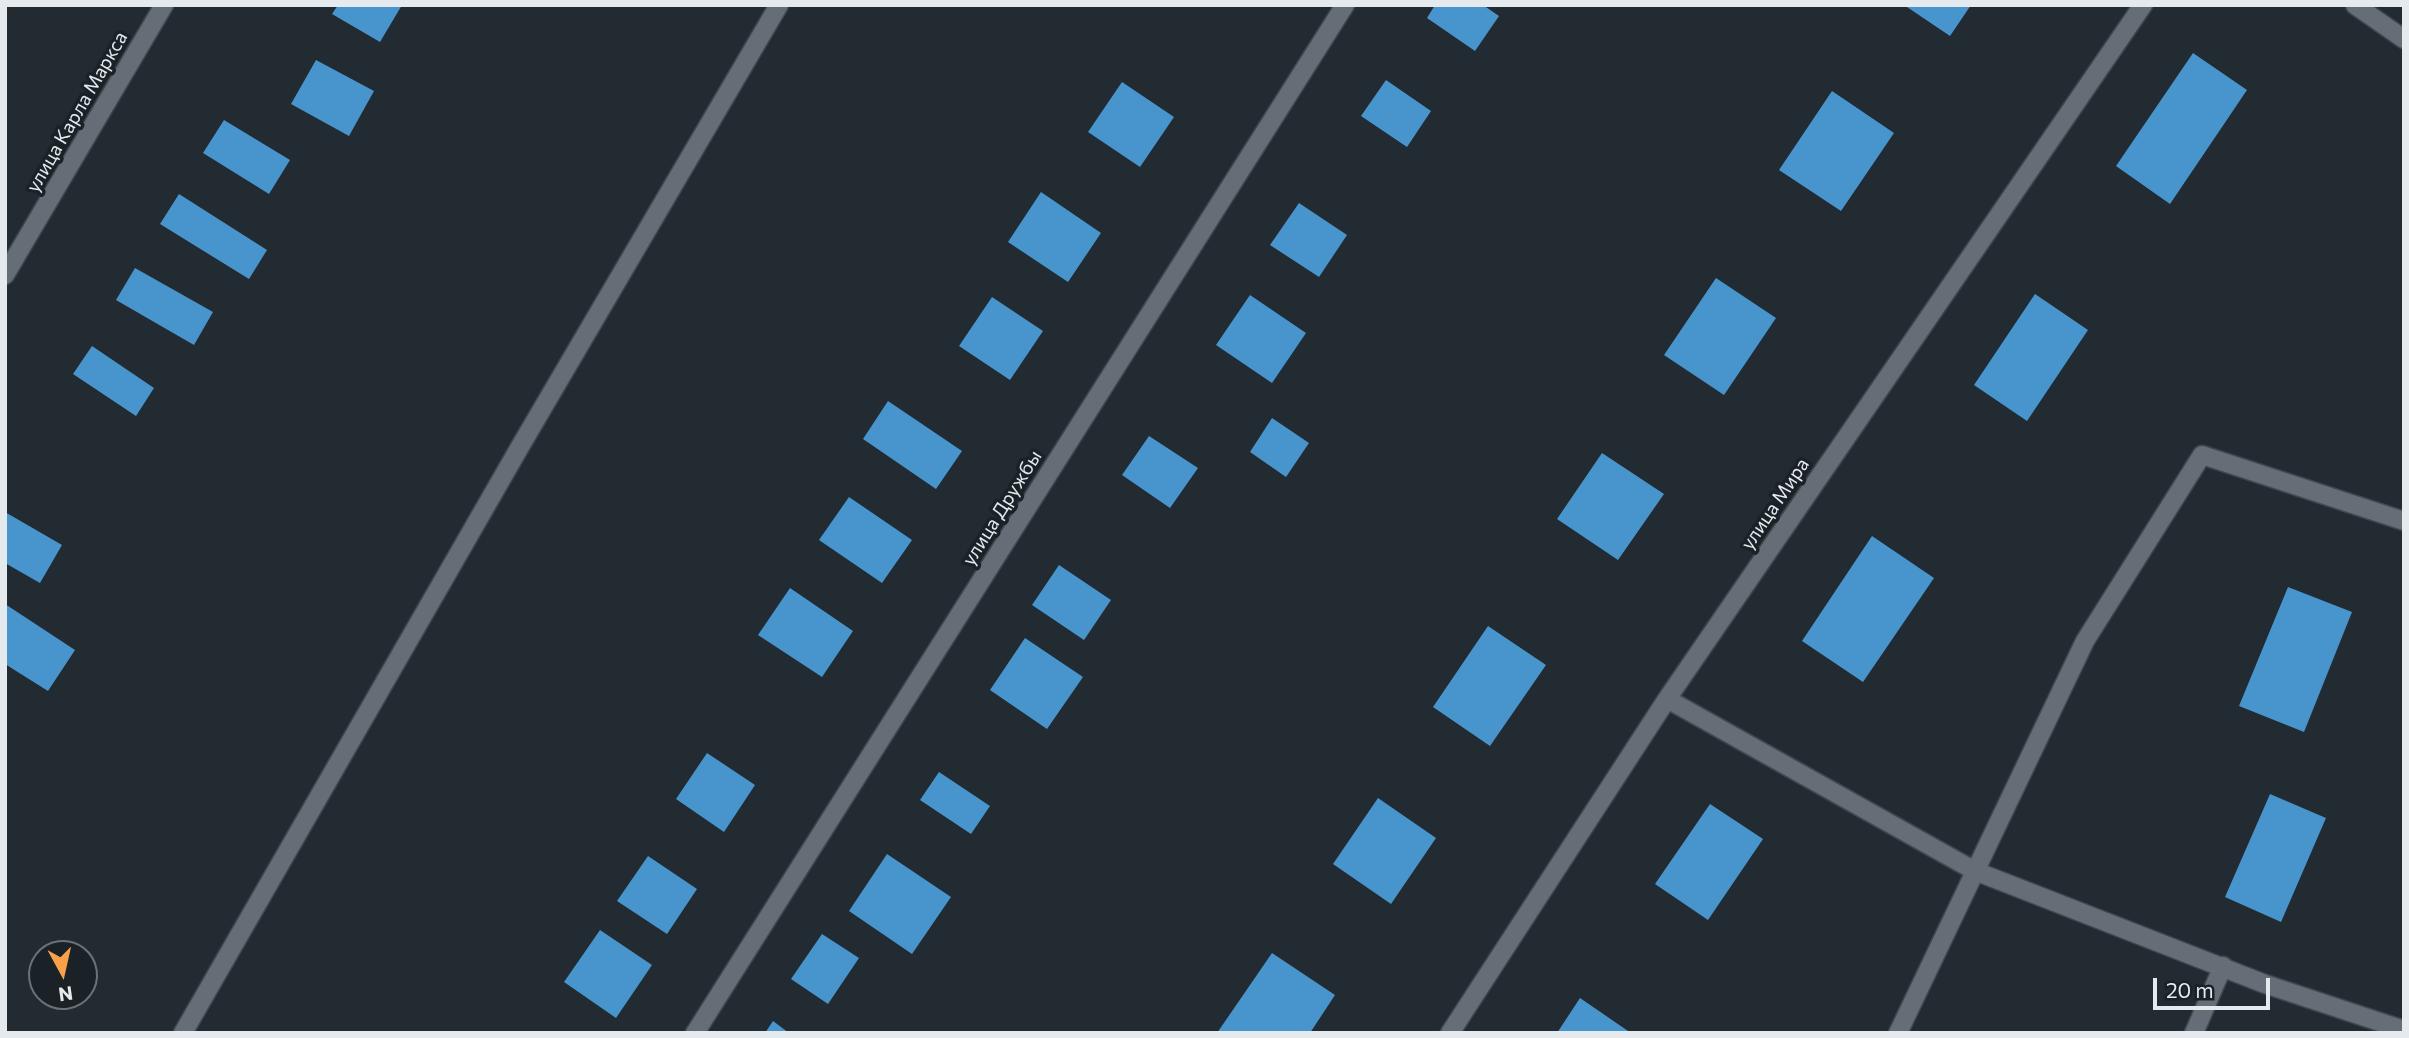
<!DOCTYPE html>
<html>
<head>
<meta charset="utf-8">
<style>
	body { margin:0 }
	#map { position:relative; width:2409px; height:1038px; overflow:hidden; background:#232b32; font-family:Commissioner,sans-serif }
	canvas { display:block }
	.frame { position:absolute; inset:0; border:7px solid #e4eaee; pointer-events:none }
	.north { position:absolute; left:28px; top:940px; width:70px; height:70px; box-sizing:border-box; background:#1a2228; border:2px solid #6b7277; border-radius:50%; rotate:172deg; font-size:19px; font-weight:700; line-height:28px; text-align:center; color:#e4eaee }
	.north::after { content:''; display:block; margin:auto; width:24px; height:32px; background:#f8a14a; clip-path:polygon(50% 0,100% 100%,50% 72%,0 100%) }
	.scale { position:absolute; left:2153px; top:978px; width:117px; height:32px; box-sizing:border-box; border:4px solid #e4eaee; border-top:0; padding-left:9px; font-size:21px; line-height:24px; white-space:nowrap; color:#e4eaee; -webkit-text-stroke:5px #1a2228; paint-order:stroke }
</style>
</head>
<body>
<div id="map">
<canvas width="2409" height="1038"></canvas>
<div class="frame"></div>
<div class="north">N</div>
<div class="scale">20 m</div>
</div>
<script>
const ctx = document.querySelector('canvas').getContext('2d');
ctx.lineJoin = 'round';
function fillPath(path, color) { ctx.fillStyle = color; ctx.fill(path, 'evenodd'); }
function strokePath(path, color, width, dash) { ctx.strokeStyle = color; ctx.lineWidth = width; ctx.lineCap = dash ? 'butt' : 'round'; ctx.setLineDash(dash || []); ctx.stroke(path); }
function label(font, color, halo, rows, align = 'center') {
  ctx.font = font + ' Commissioner,sans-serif'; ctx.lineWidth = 7; ctx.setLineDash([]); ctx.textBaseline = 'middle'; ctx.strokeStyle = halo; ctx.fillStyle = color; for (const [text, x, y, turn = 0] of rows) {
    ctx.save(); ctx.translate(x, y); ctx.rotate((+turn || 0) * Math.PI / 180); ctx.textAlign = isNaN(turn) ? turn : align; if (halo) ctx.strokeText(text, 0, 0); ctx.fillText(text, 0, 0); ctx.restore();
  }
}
const building = new Path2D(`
	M338 5H402L380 42 332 14Z
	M1435 5H1483L1499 16 1475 51 1427 18Z
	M1904 5H1971L1950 36Z
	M2193 53 2247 90 2170 204 2116 166Z
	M316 60 374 91 349 136 291 104Z
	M1386 80 1431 111 1407 147 1361 116Z
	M1122 82 1174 117 1140 167 1088 132Z
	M1832 91 1894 133 1841 211 1779 170Z
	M224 120 290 160 269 194 203 153Z
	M1041 192 1101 233 1068 282 1008 242Z
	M179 194 267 250 249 279 160 224Z
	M1299 203 1347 235 1319 277 1270 245Z
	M135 268 213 312 194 345 116 300Z
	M1716 278 1776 318 1724 395 1664 355Z
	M2035 294 2088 330 2027 421 1974 385Z
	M1250 295 1306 333 1272 383 1216 345Z
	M992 297 1043 331 1010 380 959 346Z
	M92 346 154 388 136 416 73 374Z
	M888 401 962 451 936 489 863 439Z
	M1272 418 1309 443 1286 477 1250 452Z
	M1149 436 1198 468 1170 508 1122 475Z
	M1602 453 1664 494 1618 560 1557 519Z
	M849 497 912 540 882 583 819 540Z
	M5 512 62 545 40 583 5 563Z
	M1872 536 1934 578 1863 682 1802 641Z
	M1059 565 1111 600 1084 640 1032 605Z
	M2288 587 2352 612 2304 732 2239 706Z
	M790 588 853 631 822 677 758 635Z
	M5 604 75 650 48 691 5 664Z
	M1488 626 1546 665 1490 746 1433 707Z
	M1025 638 1083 677 1047 729 990 690Z
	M707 753 755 785 724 832 676 799Z
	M939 772 990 806 971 834 920 800Z
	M2270 794 2326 818 2281 922 2225 897Z
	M1378 798 1436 838 1391 904 1333 864Z
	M1710 804 1763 839 1708 920 1655 884Z
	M887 854 951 897 912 954 849 911Z
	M648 856 697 889 667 934 617 901Z
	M600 930 652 965 616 1018 564 982Z
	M822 934 859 958 828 1004 791 979Z
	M1272 953 1335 995 1310 1033H1217Z
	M1580 998 1631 1033H1557Z
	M773 1021 789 1033H765Z`);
const service = new Path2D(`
	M183 1033 521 445 779 5`);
const minor = new Path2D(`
	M2355 5 2404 39
	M1667 699 1975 871 2265 984 2404 1030
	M695 1033 1345 5
	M1450 1033 1667 699 2143 5
	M1898 1033 2085 641 2202 455 2404 521
	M2194 1033 2223 966`);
const tertiary = new Path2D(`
	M5 275 164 5`);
const streetNames = [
	["улица Карла Маркса",77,112,-60],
	["улица Мира",1775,504,-56],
	["улица Дружбы",1002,508,-58]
];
fillPath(building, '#4895cd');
strokePath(service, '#40474d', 21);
strokePath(minor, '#40474d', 21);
strokePath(tertiary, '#40474d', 21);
strokePath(service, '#656e76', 18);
strokePath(minor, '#656e76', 18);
strokePath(tertiary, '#656e76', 18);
label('19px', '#e4eaee', '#1a2228', streetNames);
</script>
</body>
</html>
